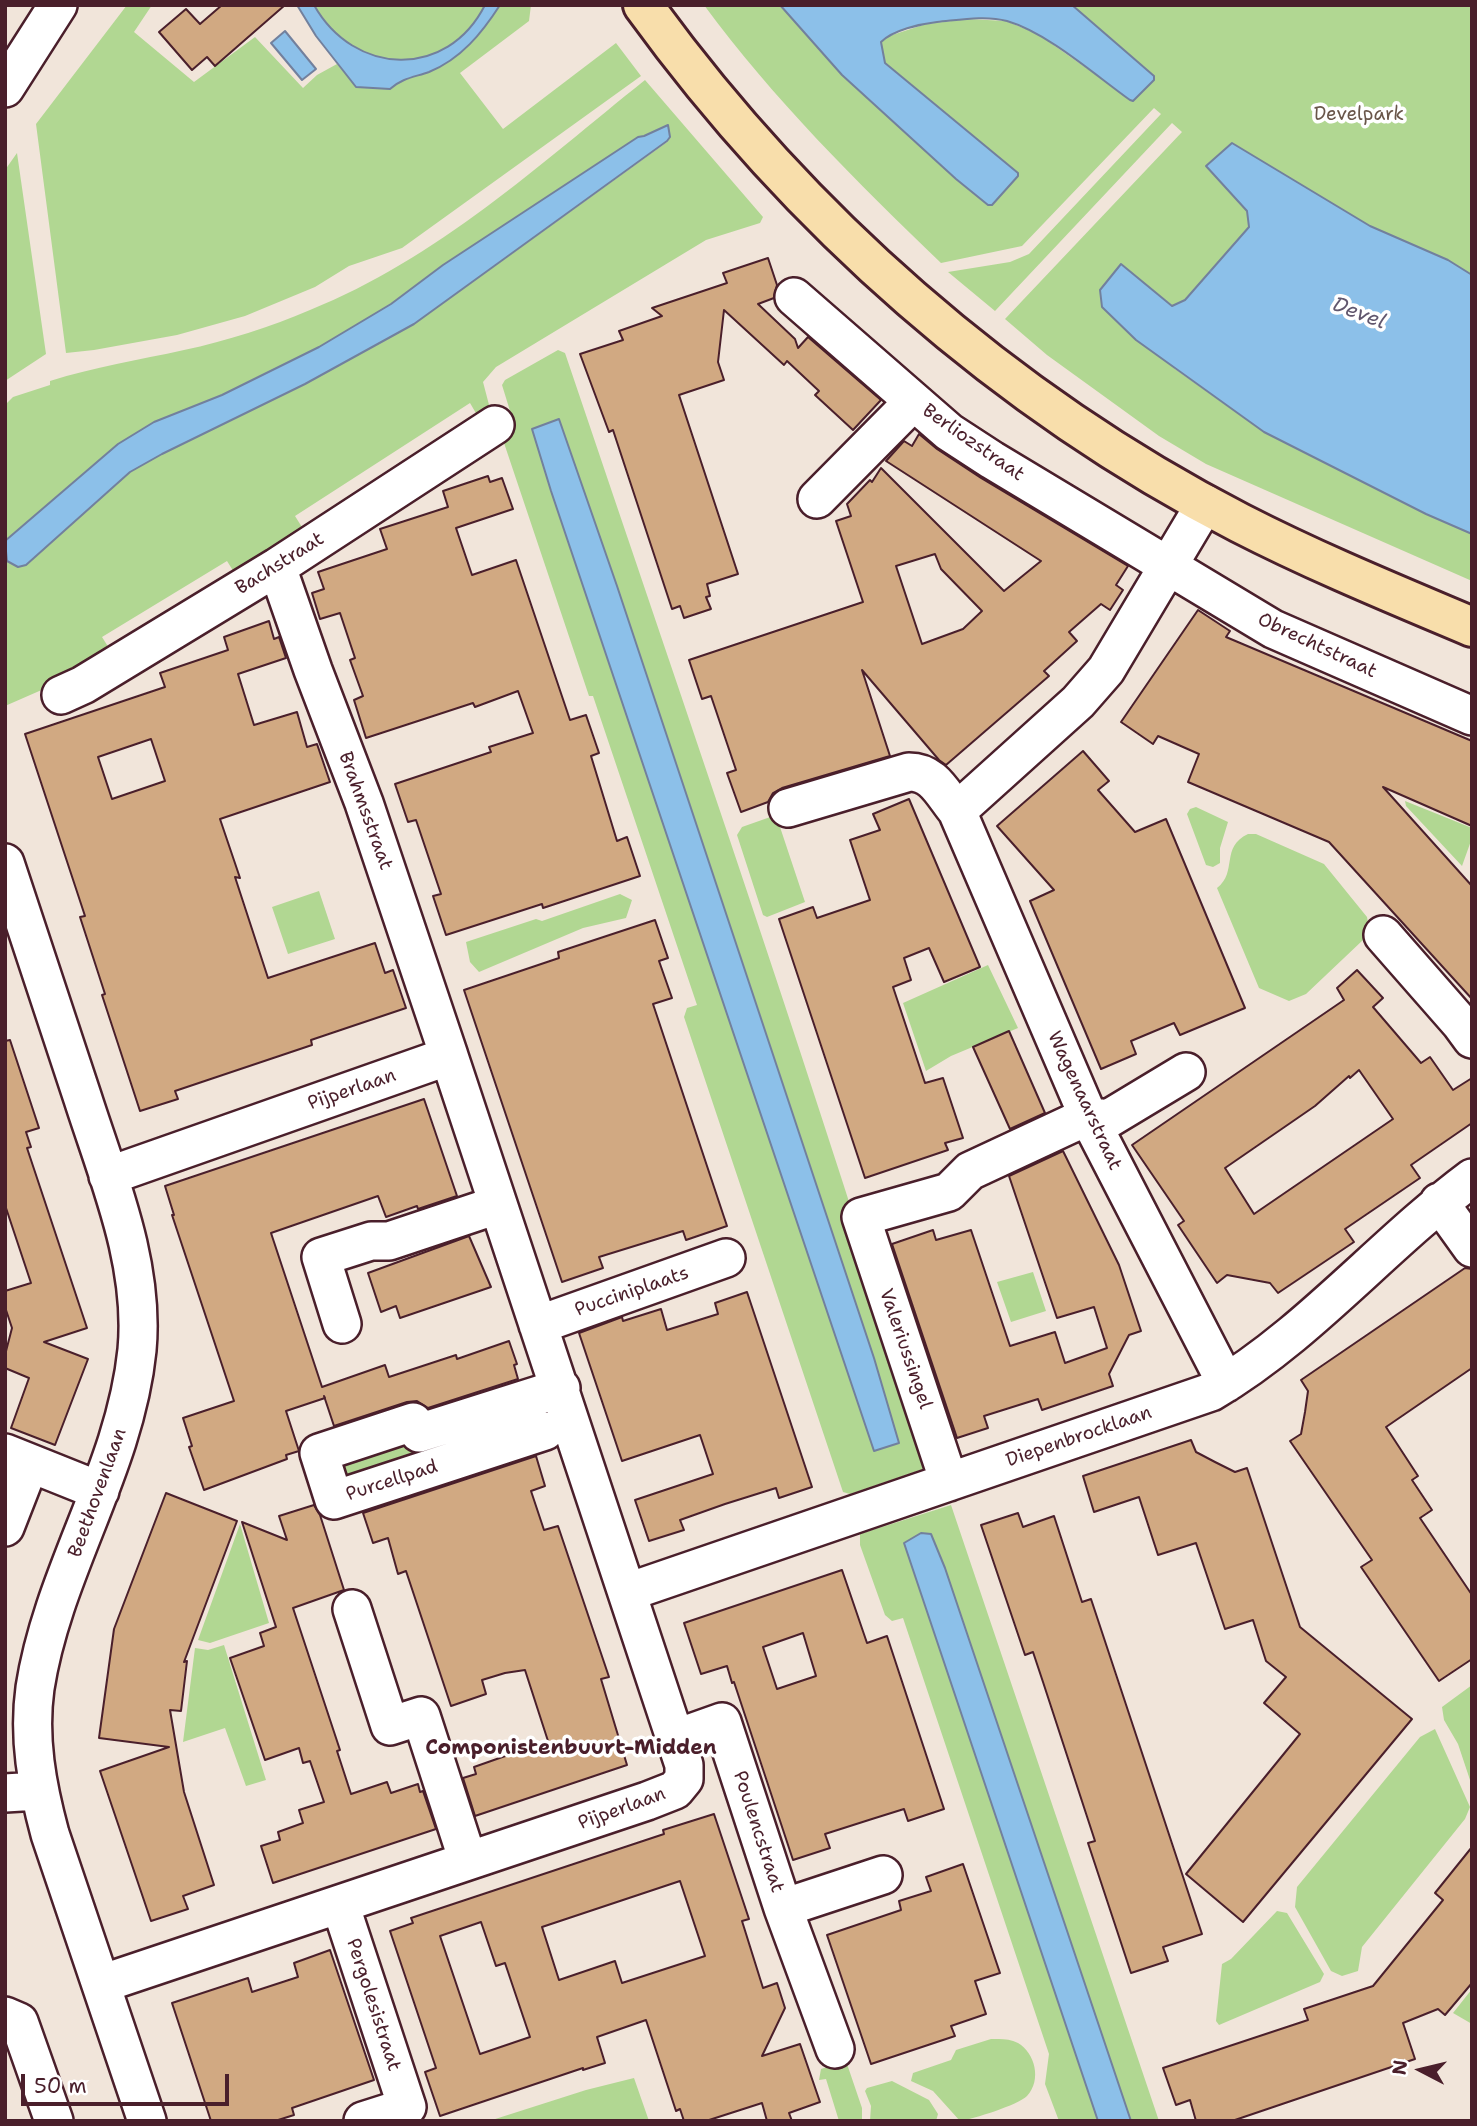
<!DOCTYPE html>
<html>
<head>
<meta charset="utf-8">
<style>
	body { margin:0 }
	#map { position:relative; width:1477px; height:2126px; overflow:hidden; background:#f1e5da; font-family:"Shantell Sans",sans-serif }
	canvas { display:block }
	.frame { position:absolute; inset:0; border:7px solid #4a1f2b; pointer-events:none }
	.north { position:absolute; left:1386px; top:2035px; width:70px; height:70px; -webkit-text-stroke:5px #fff; paint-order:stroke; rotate:277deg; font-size:19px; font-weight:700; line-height:28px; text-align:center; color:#4a1f2b }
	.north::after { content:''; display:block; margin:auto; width:24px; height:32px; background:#4a1f2b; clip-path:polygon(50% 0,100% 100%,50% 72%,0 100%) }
	.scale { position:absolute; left:21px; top:2074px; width:208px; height:32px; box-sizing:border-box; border:4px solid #4a1f2b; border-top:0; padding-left:9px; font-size:21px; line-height:24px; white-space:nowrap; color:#4a1f2b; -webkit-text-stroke:5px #fff; paint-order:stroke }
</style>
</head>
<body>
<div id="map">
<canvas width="1477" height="2126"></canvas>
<div class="frame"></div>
<div class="north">N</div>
<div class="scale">50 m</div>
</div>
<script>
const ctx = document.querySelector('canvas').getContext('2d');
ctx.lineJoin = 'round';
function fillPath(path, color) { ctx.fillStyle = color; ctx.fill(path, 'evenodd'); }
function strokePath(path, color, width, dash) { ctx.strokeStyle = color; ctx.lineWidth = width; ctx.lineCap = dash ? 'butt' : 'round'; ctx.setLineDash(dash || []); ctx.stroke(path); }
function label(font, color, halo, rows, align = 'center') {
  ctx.font = font + ' "Shantell Sans",sans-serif'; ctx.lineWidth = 7; ctx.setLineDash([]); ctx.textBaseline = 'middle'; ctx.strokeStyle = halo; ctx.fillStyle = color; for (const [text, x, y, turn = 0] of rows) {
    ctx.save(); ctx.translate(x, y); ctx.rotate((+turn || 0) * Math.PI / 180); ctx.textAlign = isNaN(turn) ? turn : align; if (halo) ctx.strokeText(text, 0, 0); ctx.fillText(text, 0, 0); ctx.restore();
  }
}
const green = new Path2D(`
	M127 5H152L134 32 194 82 255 37 303 88 317 75 337 64 356 86C428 77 458 68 500 5H531L529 21 460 73 503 129 616 43 641 76 402 248 349 266 315 287 245 316 177 335 94 350 66 353 36 124Z
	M314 5H485C447 80 354 76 314 5Z
	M704 5H780L842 75 956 179 988 205 1018 173 885 63 881 41 886 37 926 24 968 19 1006 21 1038 34 1133 101 1139 95 1031 5H1472V295L1206 166 1247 211 1249 227 1185 300 1173 306 1121 265 1175 369 1264 432 1426 514 1472 534V581L1206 464 1159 436 1047 355 1005 319 1182 132 1172 123 995 311 948 272 1010 262 1029 254 1161 114 1154 108 1022 246 941 263C857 182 773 99 704 5Z
	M645 80 763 217 760 223 706 240 496 367 483 382 493 420H480L470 403 295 516 305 532 237 577 227 561 102 637 112 653 69 678 5 706V558L7 561 26 565 130 472 162 454 305 384 414 324 667 142 670 137 668 125 644 136 443 265 391 304 319 347 222 395 154 422 118 445 5 541V405L13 397 50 385V381C94 367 139 360 184 350 227 341 270 327 310 310 437 259 540 164 645 80Z
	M17 153 46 354 5 381V170Z
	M558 350 565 353C690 723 818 1092 932 1466L850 1494 843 1492 684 1017 687 1008 697 1005 593 696H589L502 437 515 427 502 385 505 380ZM559 419 617 586 874 1358 884 1447 874 1450 551 491Z
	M1405 801 1472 828V838L1462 866 1406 806Z
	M1196 807 1228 822 1220 848V863L1213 867 1206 865 1187 814 1190 809Z
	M776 815 805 902 767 917 763 915 737 835 742 827Z
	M1248 834H1256L1324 864 1367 917 1369 928 1363 940 1306 994 1289 1001 1259 988 1217 888C1238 872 1220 847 1248 834Z
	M319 891 335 939 288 954 272 907Z
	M620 894 632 900 626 918 583 928 479 972 470 962 466 942 536 919 542 921Z
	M988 965 1018 1028 951 1056 926 1071 903 1003Z
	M1033 1272 1046 1311 1011 1322 997 1282Z
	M413 1433 423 1464 343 1495 327 1456Z
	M951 1505 1159 2121H1131L934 1540 905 1543 1098 2121H1059L1045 2084 1049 2054 903 1618 892 1621 885 1615 860 1545V1534Z
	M240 1524 269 1623 210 1643 198 1640Z
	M224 1645 266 1780 246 1786 225 1728 183 1742 195 1648 208 1650Z
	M1472 1685V1786L1458 1744 1444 1720 1442 1707Z
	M1435 1729 1470 1807 1465 1819 1362 1947 1358 1971 1342 1976 1331 1971 1295 1907 1297 1887 1420 1737Z
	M1277 1911 1287 1913 1324 1974 1320 1982 1219 2025 1216 2021 1222 1964 1231 1959Z
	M1472 1989V2024L1453 2013Z
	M991 2039C1000 2039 1009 2038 1018 2043 1035 2053 1042 2080 1027 2096 1018 2105 973 2119 960 2121L933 2091 911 2081 913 2073 951 2060 956 2050Z
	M846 2061 862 2108V2121H839L826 2079 819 2080 821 2069Z
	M634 2078 649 2121H489L586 2090Z
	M892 2081 929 2100 938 2114 936 2121H870L871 2106 865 2091 867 2088Z`);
const water = new Path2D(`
	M297 5H314C354 76 447 80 485 5H500C482 33 461 59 429 72 415 77 402 78 390 89L356 87 316 36Z
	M780 5H1072L1154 76V80L1133 101 1130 100C1095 75 1048 33 1007 21 985 15 959 20 937 22 920 24 893 30 881 42L885 63 1018 173V176L992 205H988L956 179 842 75Z
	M285 31 316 69 302 80 271 43Z
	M668 125 670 137 667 141 414 324 305 384 162 454 130 472 26 565 18 567 7 561 5 541 118 444 154 422 222 395 319 347 391 304 443 265 638 137 644 136Z
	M1232 143 1370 226 1448 260 1472 275V534L1426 514 1264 432 1136 340 1102 307 1100 290 1121 264 1172 306 1185 300 1249 227 1247 211 1206 166Z
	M559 419 617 586 874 1358 899 1443 874 1451 551 491 532 429Z
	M921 1533 931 1534 945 1568 1131 2121H1098L904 1543Z`);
const building = new Path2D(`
	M222 5H285L215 66 207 57 192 70 159 32 186 9 200 24Z
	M768 258 777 285 774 298 758 304 795 339 798 348 808 337 881 400 853 430 815 395 819 391 787 361 784 365 724 310 718 362 724 380 679 395 738 574 707 584 710 596 706 597 711 609 684 618 680 606 672 609 613 430 609 432 580 354 623 340 619 331 662 316 652 308 727 283 723 273Z
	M919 434 937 449 981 478 1128 566 1116 585 1123 590 1110 610 1101 604 1069 632 1077 641 1044 671 1049 676 946 765 939 760 862 670 890 756 782 788 773 793 768 802 741 812 727 773 736 770 711 696 702 699 689 660 863 602 836 521 851 516 847 504 870 480 872 482 881 468 1004 591 1041 561 886 461 904 441 912 446ZM935 554 941 569 982 611 963 629 922 644 896 566Z
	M488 476 490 482 502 478 513 509 456 528 472 575 516 560 570 720 586 715 599 753 591 756 617 841 627 837 640 876 543 908 542 904 446 935 433 896 441 894 416 820 408 822 395 784 491 752 489 747 533 733 518 691 475 707 473 703 366 738 354 700 363 696 350 660 355 658 340 613 320 619 312 593 324 589 318 572 387 549 380 529 448 507 443 491Z
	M1198 610 1230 631 1226 637 1472 741V826L1383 787 1472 886V999L1329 842 1188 782 1199 754 1158 736 1153 744 1121 722Z
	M269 621 274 639 279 637 286 658 238 674 254 725 297 712 307 747 317 744 330 782 220 819 240 878 235 877 268 978 375 943 385 973 393 970 406 1008 311 1040 312 1045 175 1091 178 1099 140 1111 102 995 105 994 80 917 85 916 25 734 165 687 160 673 228 650 224 637ZM151 739 165 781 112 799 98 757Z
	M1083 751 1109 781 1098 790 1135 832 1166 819 1245 1008 1180 1035 1174 1023 1131 1041 1136 1054 1101 1069 1030 901 1054 890 997 826Z
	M909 799 980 967 944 982 929 948 904 958 911 980 893 987 925 1083 943 1078 963 1138 945 1143 948 1150 865 1178 779 919 813 907 817 918 870 900 850 840 880 830 873 814Z
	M655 920 668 958 659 961 672 998 653 1004 727 1226 686 1240 683 1231 599 1257 603 1268 562 1282 464 990 559 958 558 952Z
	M1357 970 1383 998 1373 1007 1421 1063 1430 1057 1453 1090 1472 1078V1123L1411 1165 1420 1178 1345 1229 1354 1242 1278 1293 1270 1283 1227 1275 1217 1283 1178 1225 1184 1221 1132 1145 1344 1000 1337 988ZM1359 1070 1393 1119 1254 1214 1225 1168 1315 1106 1349 1076 1350 1078Z
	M1009 1031 1045 1113 1010 1129 973 1047Z
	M10 1040 39 1128 26 1132 31 1147 27 1148 87 1328 44 1342 88 1359 55 1445 11 1428 29 1378 5 1368V1355L12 1328 5 1307V1291L31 1283 5 1205V1041Z
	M424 1099 457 1196 418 1209 417 1206 386 1217 378 1196 271 1233 322 1387 385 1365 389 1377 456 1355 457 1359 509 1341 517 1364 514 1365 518 1379 428 1408 417 1401 407 1402 334 1426 324 1396 325 1398 286 1411 299 1451 286 1455 287 1459 204 1490 189 1447 192 1446 183 1418 234 1401 172 1215H174L165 1186Z
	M1063 1151 1119 1265 1141 1331 1129 1335 1109 1374 1113 1386 1042 1410 1038 1399 984 1416 988 1428 957 1438 892 1244 933 1230 936 1240 971 1230 1010 1346 1055 1332 1065 1363 1107 1348 1094 1307 1057 1318 1009 1176Z
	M469 1236 491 1287 400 1318 396 1306 381 1312 368 1273Z
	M1465 1268 1472 1269V1368L1386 1427 1418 1476 1412 1480 1432 1510 1420 1518 1472 1595V1659L1439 1681 1361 1567 1372 1560 1290 1441 1301 1434 1305 1412 1308 1391 1301 1380Z
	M747 1292 812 1487 779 1498 776 1488 725 1504 680 1520 684 1530 649 1541 635 1500 713 1474 700 1435 622 1461 579 1333 622 1317 623 1321 661 1309 667 1330 718 1314 715 1303Z
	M1191 1440 1196 1452 1215 1462 1235 1472 1247 1468 1300 1627 1412 1719 1243 1922 1186 1874 1300 1734 1264 1703 1286 1677 1266 1661 1253 1620 1225 1629 1196 1543 1158 1555 1139 1497 1094 1512 1083 1476Z
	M536 1456 545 1486 531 1491 544 1530 558 1526 609 1677 601 1679 627 1765 475 1816 463 1778 476 1774 474 1767 548 1741 525 1670 505 1673 482 1680 486 1694 451 1706 406 1571 398 1574 388 1538 373 1543 363 1513Z
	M166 1493 237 1521 184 1662 187 1661 181 1711 170 1710 184 1792 214 1885 183 1896 188 1909 151 1921 100 1771 169 1747 99 1738 114 1629Z
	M314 1505 320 1515 344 1590 293 1608 340 1750 337 1751 351 1794 387 1782 391 1793 418 1784 420 1792 423 1791 436 1829 273 1883 261 1846 280 1840 278 1832 303 1823 299 1810 324 1802 310 1761 303 1763 299 1748 265 1760 230 1658 264 1646 260 1633 276 1627 242 1522 287 1540 279 1516Z
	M1018 1513 1023 1527 1054 1516 1082 1602 1091 1599 1202 1934 1163 1947 1168 1961 1131 1973 1088 1843 1095 1841 1043 1682 1033 1652 1025 1655 981 1525Z
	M842 1570 867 1643 887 1636 944 1809 908 1821 904 1809 872 1819 825 1834 830 1848 793 1860 734 1682 732 1683 727 1666 701 1674 684 1623ZM803 1633 816 1676 777 1689 763 1647Z
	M714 1814 749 1919 742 1921 763 1988 777 1983 785 2008 762 2056 800 2044 820 2102 789 2113 792 2121H767L762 2103 706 2121H684L680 2109 676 2111 646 2020 597 2037 605 2063 583 2070V2068L440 2116 425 2072 436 2068 390 1931 413 1923 411 1918 664 1834 663 1830ZM680 1881 705 1956 622 1983 615 1961 559 1980 542 1927ZM481 1922 496 1966 505 1963 530 2037 480 2054 440 1936Z
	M1472 1847V1983L1445 2015 1438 2009 1403 2023 1415 2059 1232 2121H1196L1190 2100 1176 2105 1163 2068 1308 2020 1304 2009 1373 1986 1443 1900 1435 1893Z
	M963 1864 1000 1973 975 1981 986 2014 951 2026 955 2036 871 2064 827 1935 901 1910 899 1901 931 1891 926 1877Z
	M330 1950 374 2080 292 2108 294 2115 275 2121H211L172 2003 248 1978 252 1992 298 1977 294 1963Z`);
const minor = new Path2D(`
	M5 88 58 5
	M794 297 949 432 992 460 1273 629 1472 716
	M817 499 913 402
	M277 567 313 670 364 803 449 1056
	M61 695 83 685 277 567 495 425
	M788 808 909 772C934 772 942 793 957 811L1088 1116 1226 1383
	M957 811 1078 702 1106 670 1205 504
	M5 863C31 942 57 1020 83 1099 109 1180 145 1264 137 1350 125 1469 53 1571 35 1688 28 1738 37 1786 50 1834L147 2121
	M1383 935 1461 1024 1472 1039
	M1439 1202 1472 1248
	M342 1324 321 1257 371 1241H389L497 1205
	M538 1325 726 1258
	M545 1431 334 1500 319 1453 413 1422 419 1433 561 1388
	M5 1453 100 1491
	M949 1482 861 1217 949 1192 970 1171 1088 1116 1108 1119 1186 1072
	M5 1527 30 1463
	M628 1592 1211 1392C1307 1336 1382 1245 1472 1178
	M352 1609 390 1726 421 1716 468 1861
	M677 1738 722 1722 783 1908 835 2049
	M5 1793 38 1791
	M340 1904 407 2107 363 2121
	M783 1908 883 1875
	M101 1984 647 1801 675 1790 684 1779V1765L449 1056 108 1176
	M5 2016 19 2022 54 2121`);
const major = new Path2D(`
	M643 5C798 219 1005 402 1240 523 1316 562 1394 594 1472 627`);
const parkNames = [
	["Develpark",1359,115]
];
const streetNames = [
	["Berliozstraat",973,443,35],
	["Bachstraat",280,564,-32],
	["Obrechtstraat",1317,646,25],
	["Brahmsstraat",365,811,70],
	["Pijperlaan",352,1090,-19],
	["Wagenaarstraat",1084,1101,65],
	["Pucciniplaats",632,1292,-19],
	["Valeriussingel",905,1349,71],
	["Diepenbrocklaan",1079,1437,-19],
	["Purcellpad",392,1481,-18],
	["Beethovenlaan",98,1493,-70],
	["Pijperlaan",622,1809,-20],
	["Poulencstraat",758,1832,72],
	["Pergolesistraat",373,2005,72]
];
const waterNames = [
	["Devel",1359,314,21]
];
const neighbourhoodNames = [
	["Componistenbuurt-Midden",571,1749]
];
fillPath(green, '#b1d792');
fillPath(water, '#8cc0e9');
strokePath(water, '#72809d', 2);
fillPath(building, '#d1a982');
strokePath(building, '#4a1f2b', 2);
strokePath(minor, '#4a1f2b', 42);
strokePath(major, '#4a1f2b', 44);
strokePath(minor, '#fff', 37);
strokePath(major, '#f8deab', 38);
label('19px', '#69564a', '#fff', parkNames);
label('19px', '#4a1f2b', '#fff', streetNames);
label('italic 21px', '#61576e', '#fff', waterNames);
label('bold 21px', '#4a1f2b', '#fff', neighbourhoodNames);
</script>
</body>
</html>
